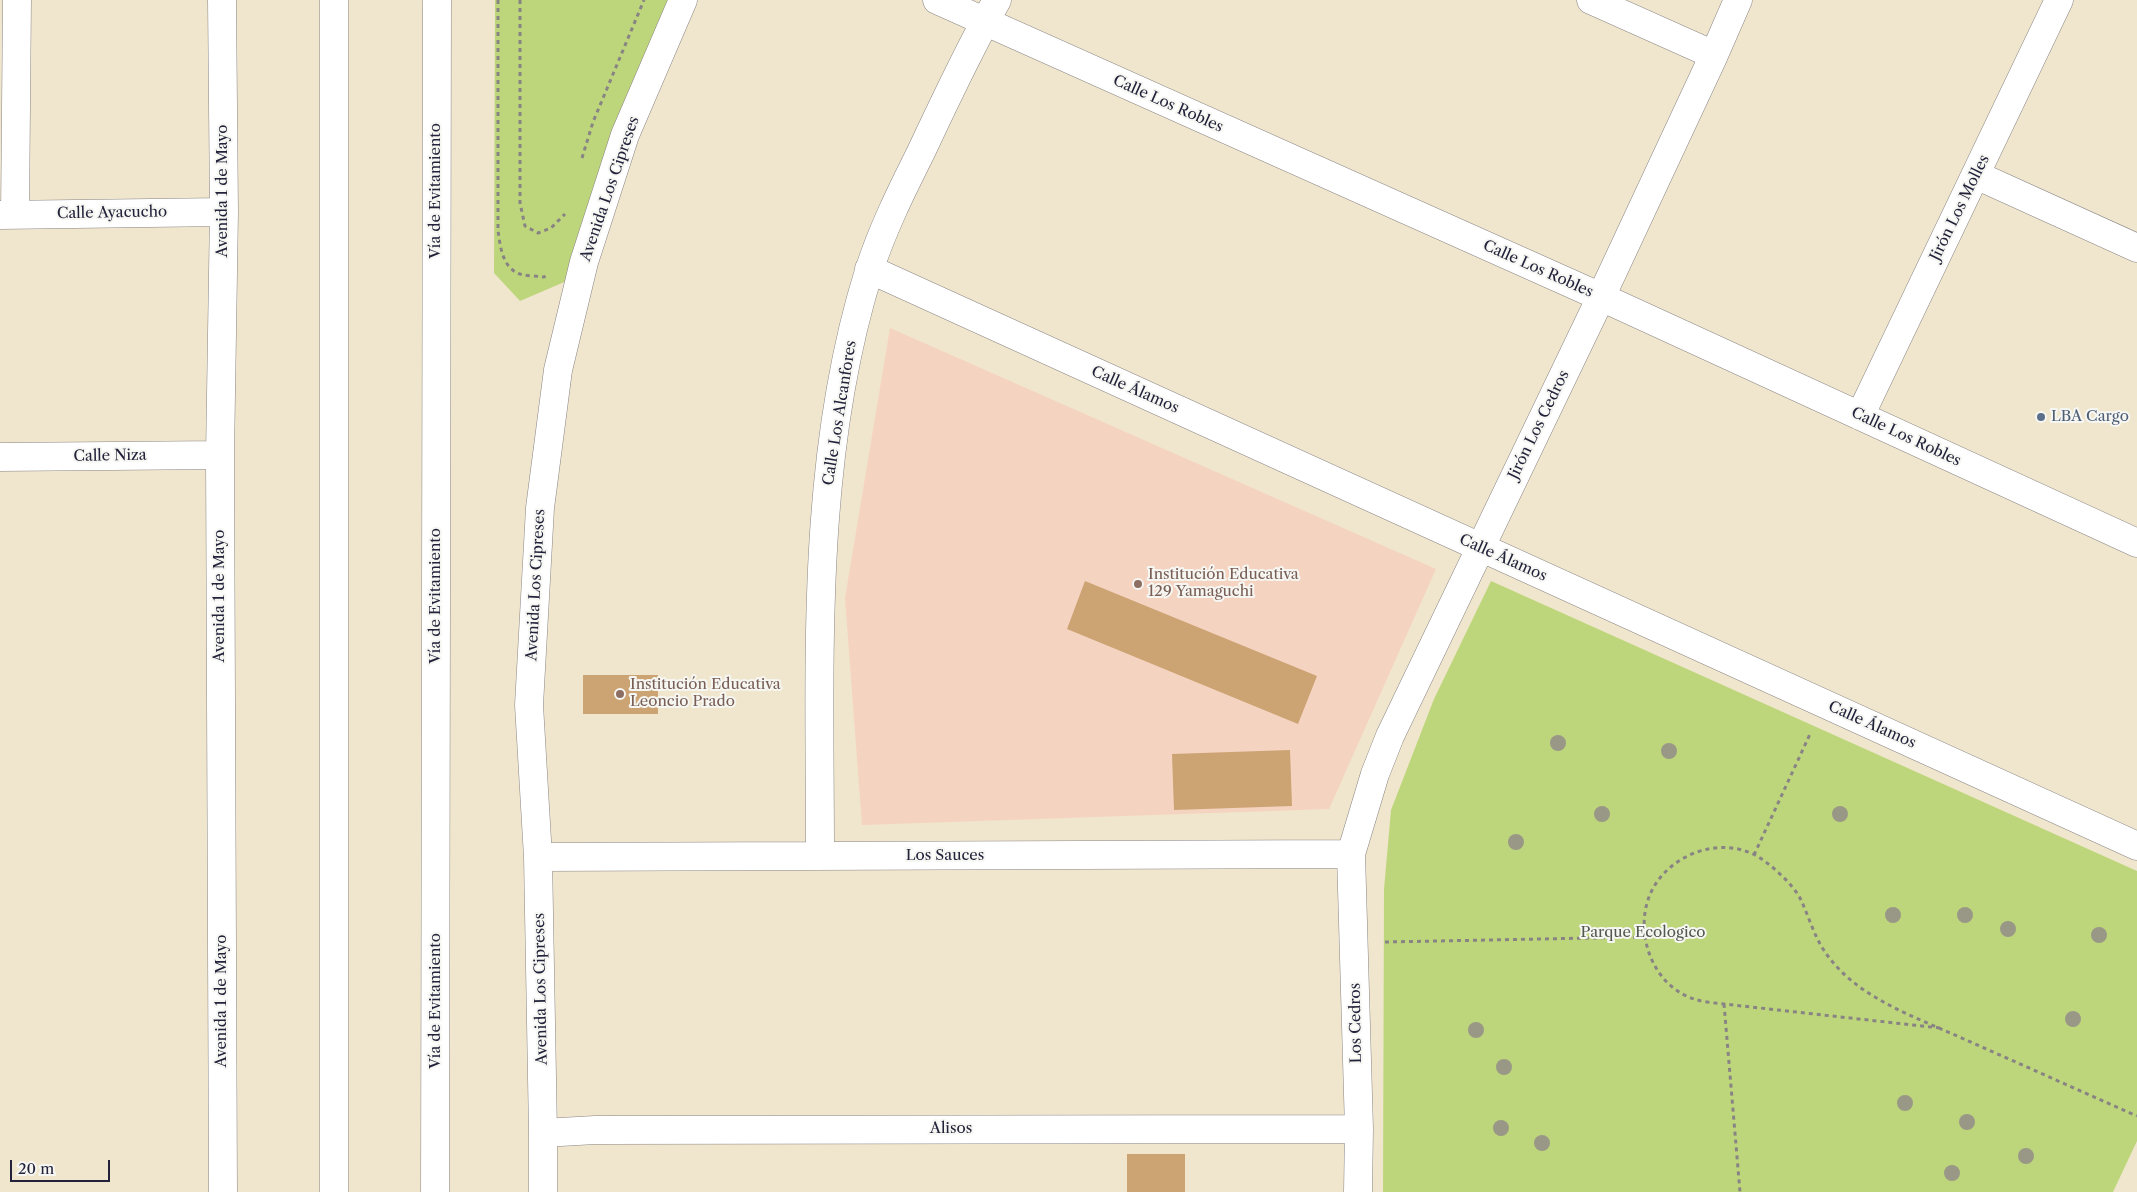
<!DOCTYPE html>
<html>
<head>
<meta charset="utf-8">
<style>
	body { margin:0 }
	#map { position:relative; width:2137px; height:1192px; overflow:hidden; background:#f0e6cd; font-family:"Libre Caslon Text",serif }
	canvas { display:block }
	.scale { position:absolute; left:10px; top:1160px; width:100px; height:22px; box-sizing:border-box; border:2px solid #22223b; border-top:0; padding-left:6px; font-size:15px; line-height:18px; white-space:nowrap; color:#22223b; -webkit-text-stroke:4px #f6f6f2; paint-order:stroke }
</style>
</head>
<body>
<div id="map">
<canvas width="2137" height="1192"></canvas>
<div class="scale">20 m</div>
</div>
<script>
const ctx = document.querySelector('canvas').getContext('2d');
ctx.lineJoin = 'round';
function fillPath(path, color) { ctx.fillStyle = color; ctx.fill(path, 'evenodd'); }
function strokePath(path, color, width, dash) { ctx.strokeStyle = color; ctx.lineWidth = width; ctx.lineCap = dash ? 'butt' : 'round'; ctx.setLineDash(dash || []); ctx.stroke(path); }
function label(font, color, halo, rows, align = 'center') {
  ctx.font = font + ' "Libre Caslon Text",serif'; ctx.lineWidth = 4; ctx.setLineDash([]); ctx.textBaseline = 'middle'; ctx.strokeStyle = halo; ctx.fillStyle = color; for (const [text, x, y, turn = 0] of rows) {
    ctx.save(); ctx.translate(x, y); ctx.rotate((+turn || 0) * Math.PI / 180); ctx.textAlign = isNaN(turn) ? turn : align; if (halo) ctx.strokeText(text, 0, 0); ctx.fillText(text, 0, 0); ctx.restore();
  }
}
const built = new Path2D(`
	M890 328 1436 569 1329 809 862 825 845 598Z`);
const green = new Path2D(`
	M495 0H672L569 280 520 301 494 273Z
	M1491 581 2137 871V1141L2113 1192H1383L1384 889 1391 810 1434 699Z`);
const building = new Path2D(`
	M1085 581 1317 676 1298 724 1067 629Z
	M583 675H658V714H583Z
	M1290 750 1292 806 1174 810 1172 754Z
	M1127 1154H1185V1192H1127Z`);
const path = new Path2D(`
	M498 0V230C500 245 502 268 520 274 527 276 537 276 544 277L548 275
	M520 0V203L525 226 538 233 551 228 565 214
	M582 158 593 122 644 0
	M1754 855 1811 732
	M1385 942 1644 937
	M1724 1004 1740 1192
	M1940 1028 1724 1004C1714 1003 1703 1002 1694 999 1648 984 1631 923 1655 885 1675 853 1720 837 1755 855 1770 863 1794 885 1801 900 1809 917 1814 936 1825 952 1833 964 1845 976 1857 985 1889 1009 1929 1023 1966 1040 2023 1065 2080 1091 2137 1116`);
const minor = new Path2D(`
	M222 0 224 212 220 455 223 1192
	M937 0 1601 297 2137 543
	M1591 0 1714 55
	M1976 175 2137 248
	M15 214 17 0
	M0 215 224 212
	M869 269 2137 846
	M1860 416 2059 0
	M0 457 220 455
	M820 856C820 661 810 460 869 271 882 230 902 190 921 152 945 101 969 49 997 0
	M538 857 1351 854
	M543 1133 595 1130 1359 1129
	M543 1192V1133L538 857 529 705 540 508 558 370 584 262 625 135 683 0
	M1358 1192 1359 1129 1351 854 1375 774 1390 736 1601 297 1714 55 1738 0`);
const highway = new Path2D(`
	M334 0V1192
	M435 1192 437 0`);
const trees = [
	[1558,743],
	[1669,751],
	[1602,814],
	[1840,814],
	[1516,842],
	[1893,915],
	[1965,915],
	[2008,929],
	[2099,935],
	[2073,1019],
	[1476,1030],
	[1504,1067],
	[1905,1103],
	[1967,1122],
	[1501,1128],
	[1542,1143],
	[2026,1156],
	[1952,1173]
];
const markers = [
	[2041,417,5,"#5c6f8a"],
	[1138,584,5,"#8d6e63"],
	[620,694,5,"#8d6e63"]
];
const streetNames = [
	["Calle Los Robles",1168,104,24],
	["Avenida Los Cipreses",610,189,-71],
	["Avenida 1 de Mayo",223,191,-90],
	["Vía de Evitamiento",436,191,-90],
	["Jirón Los Molles",1960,208,-64],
	["Calle Ayacucho",112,213,-1],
	["Calle Los Robles",1538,269,24],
	["Calle Álamos",1135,390,24],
	["Calle Los Alcanfores",840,413,-81],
	["Jirón Los Cedros",1539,425,-64],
	["Calle Los Robles",1906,437,25],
	["Calle Niza",110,456,-1],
	["Calle Álamos",1503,558,24],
	["Avenida Los Cipreses",536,585,-87],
	["Avenida 1 de Mayo",220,596,-90],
	["Vía de Evitamiento",436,596,-90],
	["Calle Álamos",1872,725,24],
	["Los Sauces",945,856],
	["Avenida Los Cipreses",541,989,-91],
	["Avenida 1 de Mayo",222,1001,-90],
	["Vía de Evitamiento",436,1001,-90],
	["Los Cedros",1356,1023,-91],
	["Alisos",951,1129]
];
const serviceNames = [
	["LBA Cargo",2051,417]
];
const educationNames = [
	["Institución Educativa",1148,575],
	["129 Yamaguchi",1148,592],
	["Institución Educativa",630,685],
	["Leoncio Prado",630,702]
];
const parkNames = [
	["Parque Ecologico",1643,933]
];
fillPath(built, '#f5d3c1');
fillPath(green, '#bed67b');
fillPath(building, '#cca372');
strokePath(minor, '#898484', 29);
strokePath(highway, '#898484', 29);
strokePath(path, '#898484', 3, [4, 4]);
strokePath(minor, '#fff', 28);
strokePath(highway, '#fff', 28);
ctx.fillStyle = '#999887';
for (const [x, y] of trees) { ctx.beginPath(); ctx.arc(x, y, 8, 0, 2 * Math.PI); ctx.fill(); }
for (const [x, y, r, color] of markers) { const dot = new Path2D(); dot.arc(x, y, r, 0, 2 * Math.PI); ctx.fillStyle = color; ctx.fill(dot); strokePath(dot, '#f6f6f2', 2); }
label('15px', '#22223b', '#f6f6f2', streetNames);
label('15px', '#4e5e75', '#f6f6f2', serviceNames, 'left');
label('15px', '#785e54', '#f6f6f2', educationNames, 'left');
label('15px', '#51584e', '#f6f6f2', parkNames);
</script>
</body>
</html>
